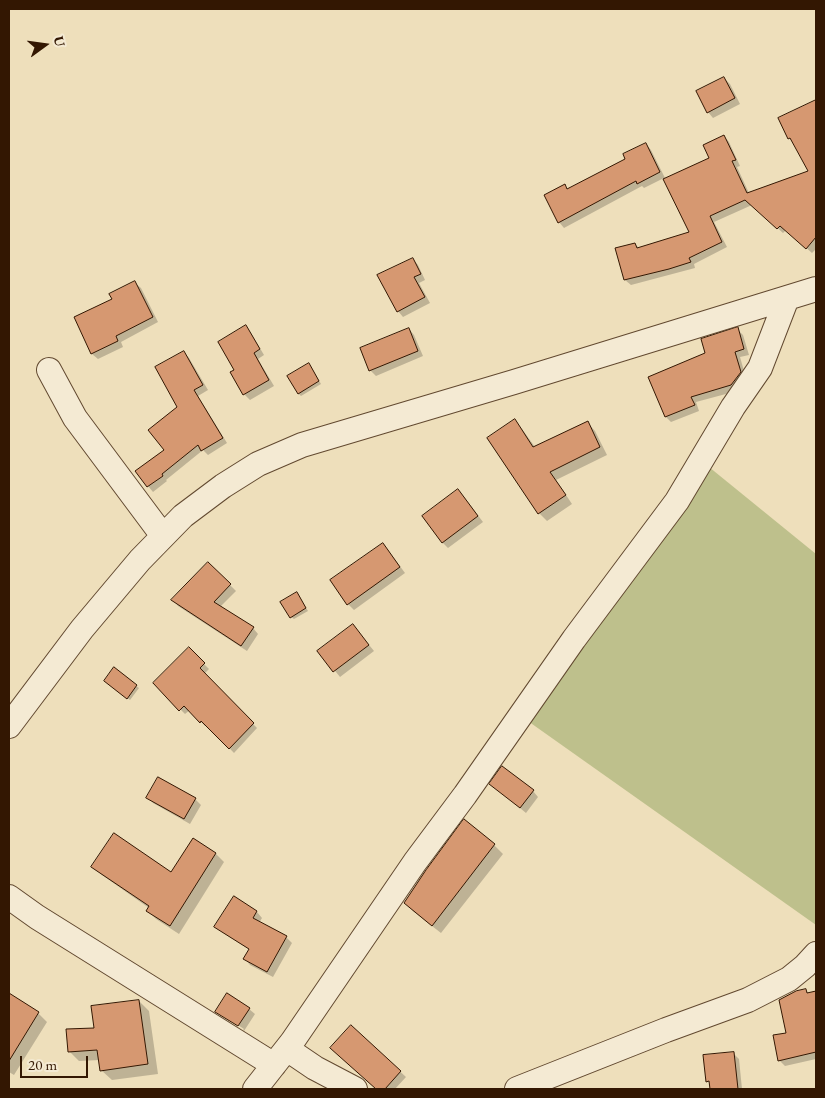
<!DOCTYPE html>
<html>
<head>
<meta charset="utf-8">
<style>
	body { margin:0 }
	#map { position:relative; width:825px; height:1098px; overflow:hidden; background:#eedfbb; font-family:"EB Garamond",serif }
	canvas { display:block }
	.frame { position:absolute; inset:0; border:10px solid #331702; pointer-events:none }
	.north { position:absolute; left:20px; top:20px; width:50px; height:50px; -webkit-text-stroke:4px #f4ead3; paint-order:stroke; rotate:76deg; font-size:14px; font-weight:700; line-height:20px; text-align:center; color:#331702 }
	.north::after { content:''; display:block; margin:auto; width:18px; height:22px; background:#331702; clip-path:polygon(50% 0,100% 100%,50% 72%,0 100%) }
	.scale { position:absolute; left:20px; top:1056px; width:68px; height:22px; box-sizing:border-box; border:2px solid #331702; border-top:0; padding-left:6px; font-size:15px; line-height:18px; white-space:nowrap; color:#331702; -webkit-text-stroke:4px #f4ead3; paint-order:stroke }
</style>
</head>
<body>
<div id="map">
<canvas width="825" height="1098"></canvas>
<div class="frame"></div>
<div class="north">U</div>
<div class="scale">20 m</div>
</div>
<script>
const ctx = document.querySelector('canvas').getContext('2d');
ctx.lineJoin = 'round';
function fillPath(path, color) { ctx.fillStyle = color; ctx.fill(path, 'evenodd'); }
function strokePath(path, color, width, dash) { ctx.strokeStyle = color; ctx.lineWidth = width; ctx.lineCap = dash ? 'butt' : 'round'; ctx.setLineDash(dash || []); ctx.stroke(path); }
const green = new Path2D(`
	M709 467 816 554V925L525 719Z`);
const shadow = new Path2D(`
	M724 78 730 84 740 104 713 118 708 112Z
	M816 101V205L800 214 816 228V249L812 253 786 230 783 233 752 205 714 222 727 247 694 264 695 268 631 285 625 280 617 249 635 244 639 248 691 233 664 178 644 188 642 186 564 228 559 222 564 186 568 190 627 160 646 144 651 150 666 180 710 158 724 136 729 142 740 166 737 167 749 193 810 171 794 144 789 138 780 118Z
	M413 259 418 265 425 280 419 283 430 303 403 317 398 311Z
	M135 283 141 288 158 322 121 342 123 347 98 359 92 354 75 318 113 300Z
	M246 327 251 333 264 355 258 359 274 386 250 400 244 394 232 373 236 371Z
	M409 329 414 335 423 356 376 376 370 370Z
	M737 329 743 335 749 355 740 357 746 378 737 391 696 402 699 411 671 422 666 417 650 378 706 354Z
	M184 352 189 358 208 390 198 396 227 443 208 455 203 450 166 480 167 481 153 492 148 486 165 451 178 407Z
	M311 367 321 384 301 396 298 393Z
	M514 421 522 429 535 447 588 423 595 431 607 455 556 480 572 504 547 521 539 513 489 438Z
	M458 491 464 497 483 522 448 548 442 542Z
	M382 544 388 550 405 573 354 610 348 604 331 580Z
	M208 563 236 591 220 607 253 628 258 634 247 651 178 606 173 600Z
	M299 596 308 611 294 619 291 617Z
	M353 625 374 651 340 677 319 651Z
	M189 649 209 669 204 674 257 728 234 753 207 725 205 726 190 710 185 714 154 683Z
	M108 684 136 686 139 688 130 700Z
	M491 784 533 791 538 797 526 813Z
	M148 797 195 799 201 805 190 824 153 803Z
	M464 821 494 845 503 854 441 933 414 912 405 903Z
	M193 840 216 854 224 862 179 934 156 919 148 911 149 908 102 875 93 867 172 873Z
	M234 898 257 912 262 918 259 923 286 937 292 943 273 977 250 965 245 959 250 950 222 932 216 926Z
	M806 990 809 994 816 992V1059L785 1066 779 1060 787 1034Z
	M9 995 38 1013 47 1022 14 1075 9 1072Z
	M139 1001 149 1011 158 1074 112 1080 101 1070 100 1060 79 1061 69 1051 96 1029Z
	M249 1009 255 1014 244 1031 243 1030 244 1029 221 1014V1016L216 1012Z
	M351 1026 406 1077 395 1089H377L337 1053Z
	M733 1053 739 1059 742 1089H712L711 1085 708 1081Z`);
const building = new Path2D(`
	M724 77 735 98 707 113 696 91Z
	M816 100V237L806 249 780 226 777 229 745 200 710 216 722 242 689 258 691 262 669 269 624 280 615 248 635 243 637 248 689 232 663 179 709 158 703 145 724 135 736 160 732 161 747 193 808 171 790 138 788 139 778 118Z
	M646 143 660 172 637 184 636 181 558 223 544 195 565 184 567 189 625 159 623 154Z
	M413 258 421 274 414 277 425 297 397 312 377 275Z
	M135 281 153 317 116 336 118 341 91 354 74 317 112 299 109 294Z
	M246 325 260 349 254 353 269 380 243 395 230 372 234 370 218 342Z
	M738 327 744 349 735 352 741 372 731 385 691 397 695 405 665 417 648 377 705 353 701 339Z
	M409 328 418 351 369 371 360 348Z
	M184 351 203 385 194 390 223 438 201 451 198 445 162 474 163 476 147 487 135 471 164 450 148 430 177 407 155 367Z
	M309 363 319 381 298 394 287 376Z
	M515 419 533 447 588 421 600 447 550 472 566 495 538 514 487 438Z
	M458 489 478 516 442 543 422 516Z
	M383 543 400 567 347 605 330 580Z
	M208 562 231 584 214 602 254 627 241 646 171 600Z
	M297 592 306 608 290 618 280 602Z
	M353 624 369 645 333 672 317 651Z
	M189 647 205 663 200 668 254 723 229 749 201 721 200 723 184 706 179 711 153 683Z
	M114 667 137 685 127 699 104 681Z
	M502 766 534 790 520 808 489 784Z
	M158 777 196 798 184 819 146 798Z
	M464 819 495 844 432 926 404 903 426 870Z
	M114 833 171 872 193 838 216 853 170 926 146 911 149 906 91 867Z
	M234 896 257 911 253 918 287 936 267 972 243 959 249 949 214 927Z
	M806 989 807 993 816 991V1052L778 1061 773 1035 786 1033 779 1000 796 991Z
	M9 993 39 1012 9 1061Z
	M227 993 250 1008 238 1026 215 1012Z
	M139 1000 148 1064 100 1071 97 1050 68 1052 66 1029 94 1028 91 1006Z
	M351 1025 401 1071 385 1089H376L330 1048Z
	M734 1052 738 1089H710L709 1081 706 1082 703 1055Z`);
const street = new Path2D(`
	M49 370 75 418 163 536
	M9 726 82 629 140 560 183 516 223 486 258 464 302 445 514 382 816 289
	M9 897 37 917 274 1065
	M287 1049 315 1068 355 1089
	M255 1089 292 1042 415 862 465 795 574 639 677 501 733 407 760 368 787 298
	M517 1089 666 1030 748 1000 789 979 805 966 816 954`);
fillPath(green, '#bec08c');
fillPath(shadow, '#0003');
fillPath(building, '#d69871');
strokePath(building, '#331702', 1);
strokePath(street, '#624930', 26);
strokePath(street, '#f4ead3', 24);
</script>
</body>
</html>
